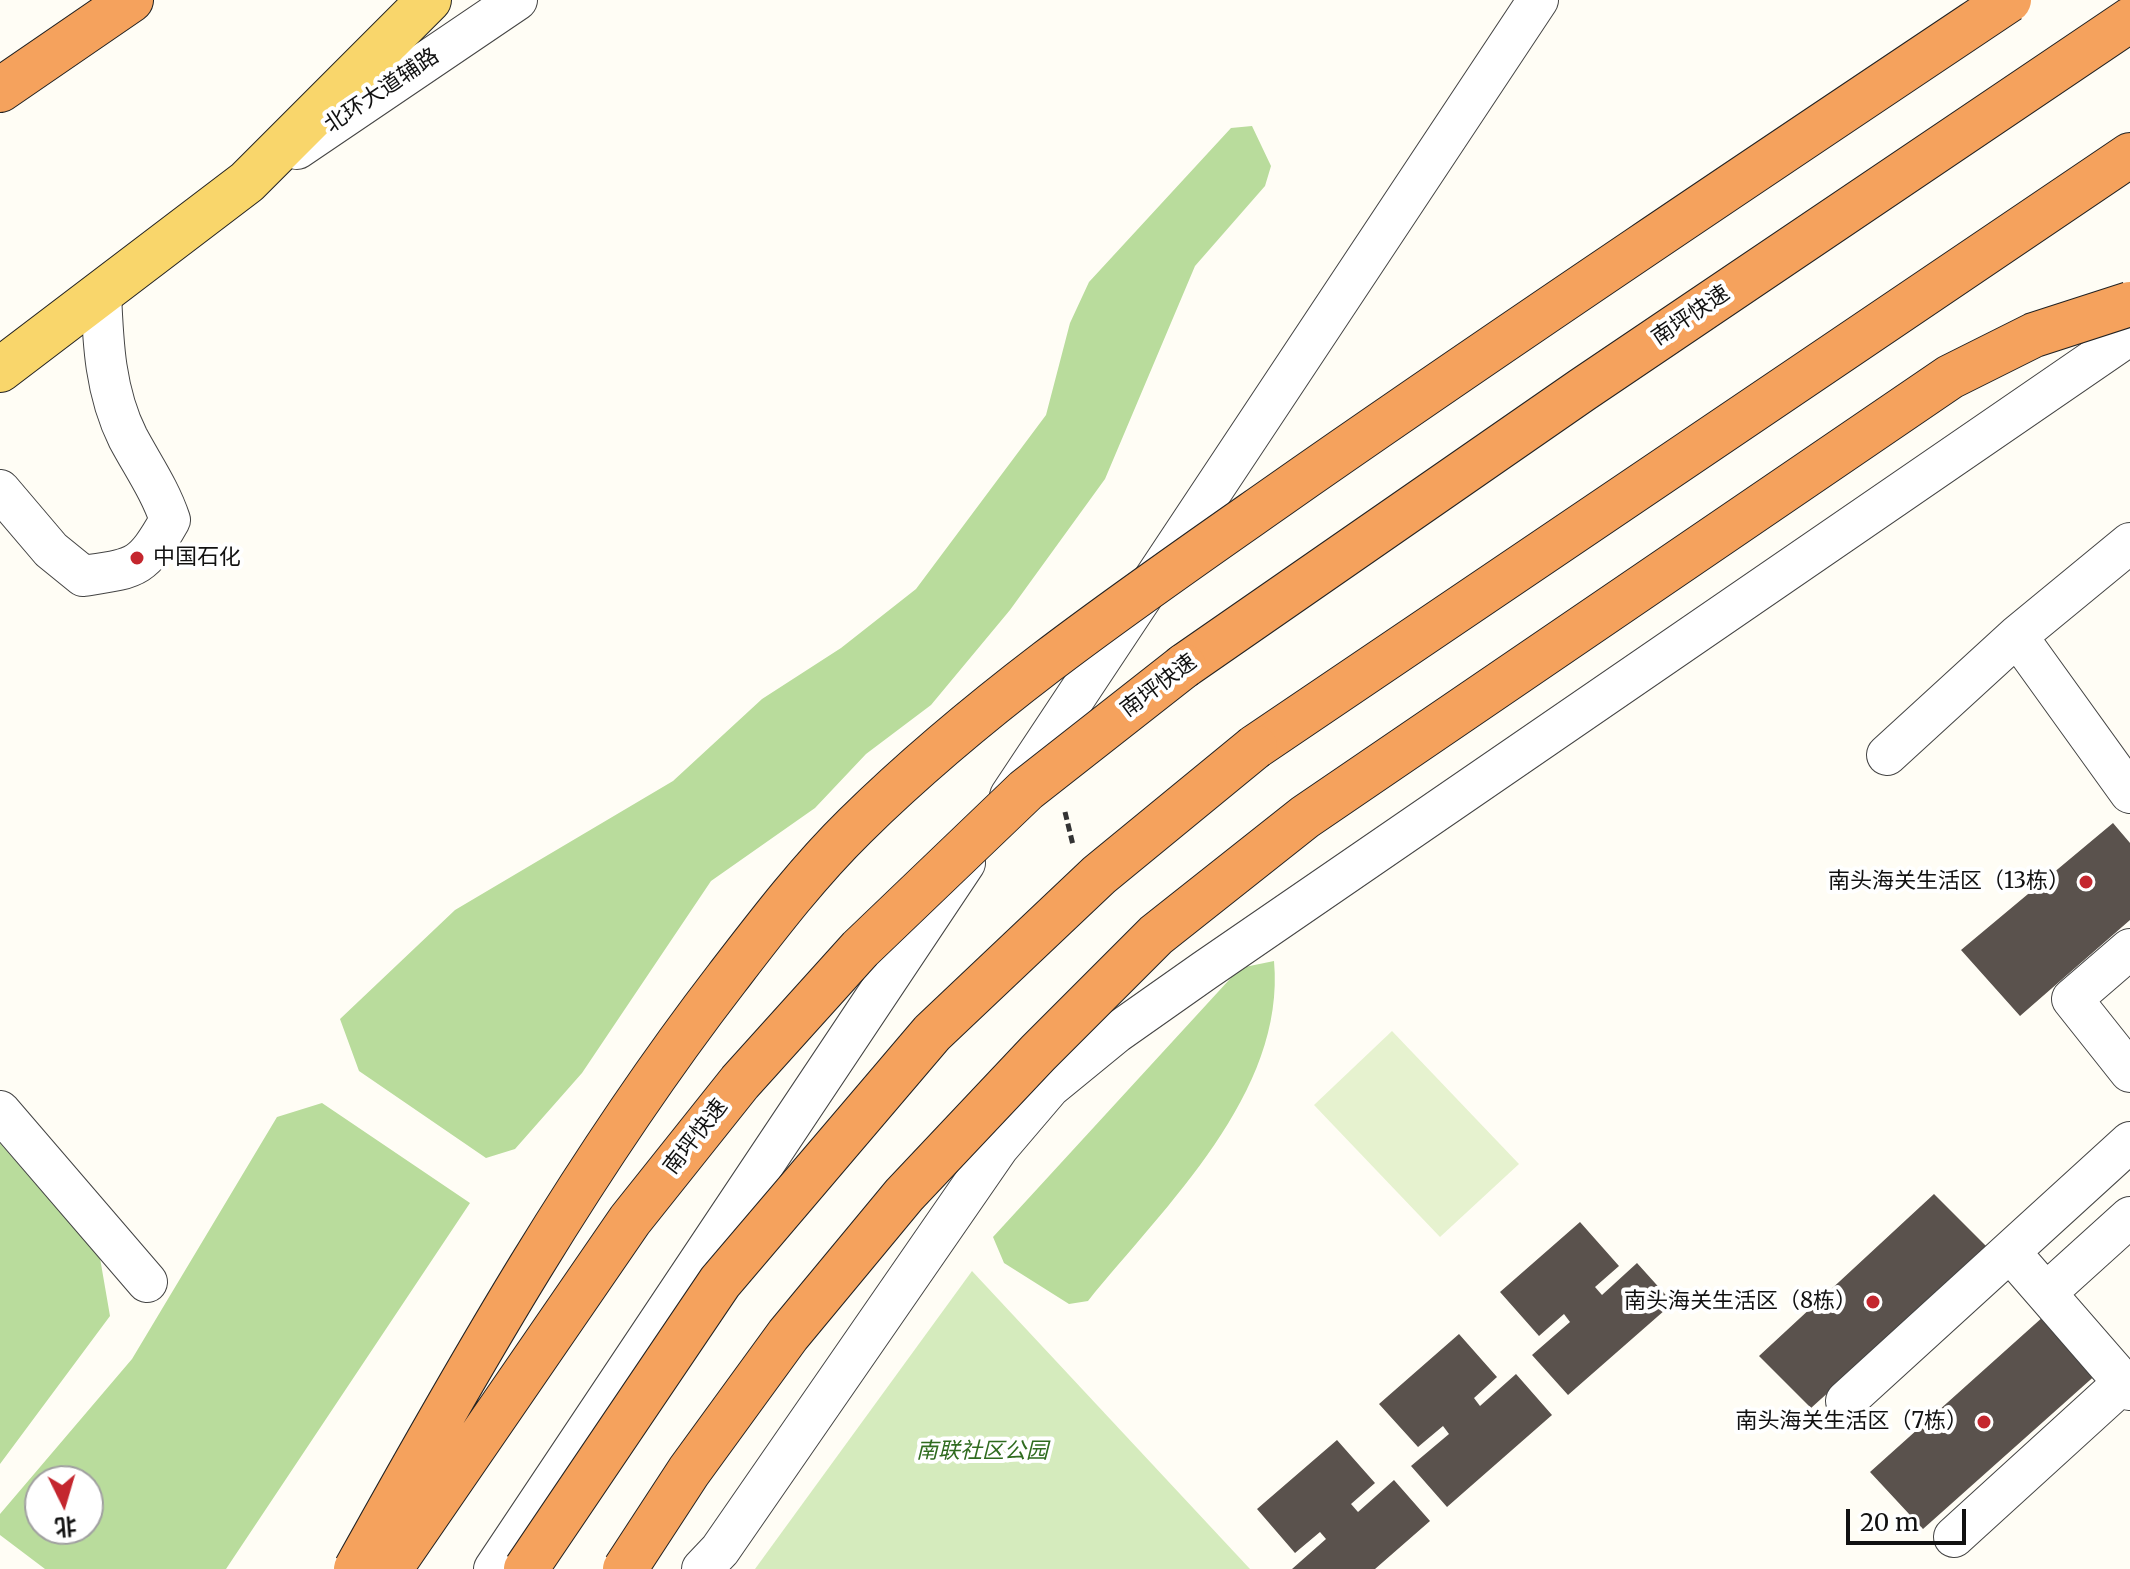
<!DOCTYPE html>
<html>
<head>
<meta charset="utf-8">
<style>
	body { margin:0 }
	#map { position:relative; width:2130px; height:1569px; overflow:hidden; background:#fffdf5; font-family:Merriweather,"Noto Sans SC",serif }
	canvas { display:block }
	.north { position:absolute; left:24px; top:1465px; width:80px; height:80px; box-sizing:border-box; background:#fff; border:2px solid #a0a0a0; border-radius:50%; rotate:175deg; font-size:22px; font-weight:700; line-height:32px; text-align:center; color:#111 }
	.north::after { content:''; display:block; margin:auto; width:28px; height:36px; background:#c4262e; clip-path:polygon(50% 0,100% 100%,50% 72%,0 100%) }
	.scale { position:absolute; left:1846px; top:1509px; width:120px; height:36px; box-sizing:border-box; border:4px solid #111; border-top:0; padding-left:10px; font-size:24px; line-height:28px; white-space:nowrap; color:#111; -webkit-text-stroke:6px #fff; paint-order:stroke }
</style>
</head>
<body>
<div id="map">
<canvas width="2130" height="1569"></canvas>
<div class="north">北</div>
<div class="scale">20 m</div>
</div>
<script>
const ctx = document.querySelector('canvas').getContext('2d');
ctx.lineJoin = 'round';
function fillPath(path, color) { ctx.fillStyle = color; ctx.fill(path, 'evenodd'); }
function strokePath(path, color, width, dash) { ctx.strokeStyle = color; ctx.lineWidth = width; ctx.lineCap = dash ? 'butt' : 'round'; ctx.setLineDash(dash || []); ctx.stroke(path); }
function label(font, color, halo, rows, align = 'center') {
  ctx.font = font + ' Merriweather,"Noto Sans SC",serif'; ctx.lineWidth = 8; ctx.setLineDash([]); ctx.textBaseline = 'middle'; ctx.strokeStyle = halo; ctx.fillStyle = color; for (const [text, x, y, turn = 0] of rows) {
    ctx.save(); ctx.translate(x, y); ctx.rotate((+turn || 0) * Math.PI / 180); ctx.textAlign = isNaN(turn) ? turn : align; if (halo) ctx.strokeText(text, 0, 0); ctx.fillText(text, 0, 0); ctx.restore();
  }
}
const green = new Path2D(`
	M972 1271 1250 1569H755Z`);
const forest = new Path2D(`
	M1252 126 1271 166 1265 186 1195 266 1105 479 1010 610 931 705 866 754 815 808 711 881 582 1073 515 1149 486 1158 359 1071 340 1019 455 910 673 781 762 699 841 648 916 589 1046 415 1070 323 1089 282 1231 128Z
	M1274 961C1286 1093 1165 1206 1088 1301L1069 1304 1004 1263 993 1237 1240 968Z
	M322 1103 470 1203 226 1569H45L0 1535V1514L132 1359 277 1117ZM40 1481H88V1529H40Z
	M0 1143 100 1258 110 1316 0 1464Z`);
const pitch = new Path2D(`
	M1392 1031 1519 1164 1440 1237 1314 1105Z`);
const building = new Path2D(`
	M2113 823 2130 843V920L2020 1016 1961 950Z
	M1934 1194 1988 1248 1811 1408 1759 1356Z
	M1580 1222 1619 1266 1595 1287 1602 1295 1637 1263 1673 1303 1568 1395 1532 1355 1570 1322 1564 1314 1539 1336 1500 1292Z
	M2044 1316 2099 1372 1923 1529 1870 1472Z
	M1459 1334 1497 1377 1474 1398 1480 1406 1516 1374 1552 1415 1447 1507 1411 1466 1449 1434 1443 1426 1418 1447 1379 1404Z
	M1337 1440 1375 1483 1351 1504 1358 1512 1394 1480 1430 1521 1375 1569H1292L1326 1539 1320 1532 1295 1553 1257 1509Z`);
const path = new Path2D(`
	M1065 812 1073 845`);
const minor = new Path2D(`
	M297 149 517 0
	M0 490 51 550 83 576C137 568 142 569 170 520 160 490 143 466 128 438 105 392 103 343 101 293
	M2130 543 2017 636 2130 793
	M1887 755 2017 636
	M1010 796 1538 0
	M2130 949 2072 999 2130 1072
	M0 1111 147 1282
	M2010 1252 2130 1390
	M2046 1293 2130 1217
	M1846 1401 2130 1142
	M1954 1537 2123 1383
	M494 1569 965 863
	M702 1569 720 1550 998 1148 1050 1087 1116 1033 1204 971 2130 335`);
const major = new Path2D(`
	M0 370 247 182 429 0`);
const highway = new Path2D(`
	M0 90 131 0
	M1184 666 1582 390 2130 20
	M1255 747 2130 155`);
const highwayBridge = new Path2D(`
	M356 1569C469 1366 585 1162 727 978 767 926 808 872 855 826 990 693 1150 586 1305 477 1538 315 1773 158 2009 0
	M390 1569 630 1220 740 1082 860 949 1026 790 1184 666
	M526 1569 720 1282 932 1033 1099 875 1255 747
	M625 1569 689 1471 788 1335 904 1195 1038 1053 1156 935 1305 817 1950 377 2034 335 2130 304`);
const markers = [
	[137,558,8,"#c4262e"],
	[2086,882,8,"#c4262e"],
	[1873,1302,8,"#c4262e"],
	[1984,1422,8,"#c4262e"]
];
const streetNames = [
	["北环大道辅路",382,91,-34],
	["南坪快速",1691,316,-34],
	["南坪快速",1159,686,-37],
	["南坪快速",696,1137,-52]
];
const poiNames = [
	["中国石化",153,558,"left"],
	["南头海关生活区（13栋）",2070,882],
	["南头海关生活区（8栋）",1857,1302],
	["南头海关生活区（7栋）",1968,1422]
];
const parkNames = [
	["南联社区公园",982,1452]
];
fillPath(green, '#d5ebbd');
fillPath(forest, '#b9dc9c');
fillPath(pitch, '#e6f2cf');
fillPath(building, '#5a524d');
strokePath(minor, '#444', 42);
strokePath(major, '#222', 46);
strokePath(highway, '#222', 46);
strokePath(path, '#333', 5, [8, 4]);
strokePath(minor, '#fff', 40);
strokePath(major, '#f9d66b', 44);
strokePath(highway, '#f5a25d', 44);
strokePath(highwayBridge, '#222', 46, []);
strokePath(highwayBridge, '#f5a25d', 44);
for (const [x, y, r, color] of markers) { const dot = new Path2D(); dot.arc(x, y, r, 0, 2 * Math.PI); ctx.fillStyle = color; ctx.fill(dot); strokePath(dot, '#fff', 3); }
label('22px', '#111', '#fff', streetNames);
label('22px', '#111', '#fff', poiNames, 'right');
label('italic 22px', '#2f6b1f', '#fff', parkNames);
</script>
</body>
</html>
